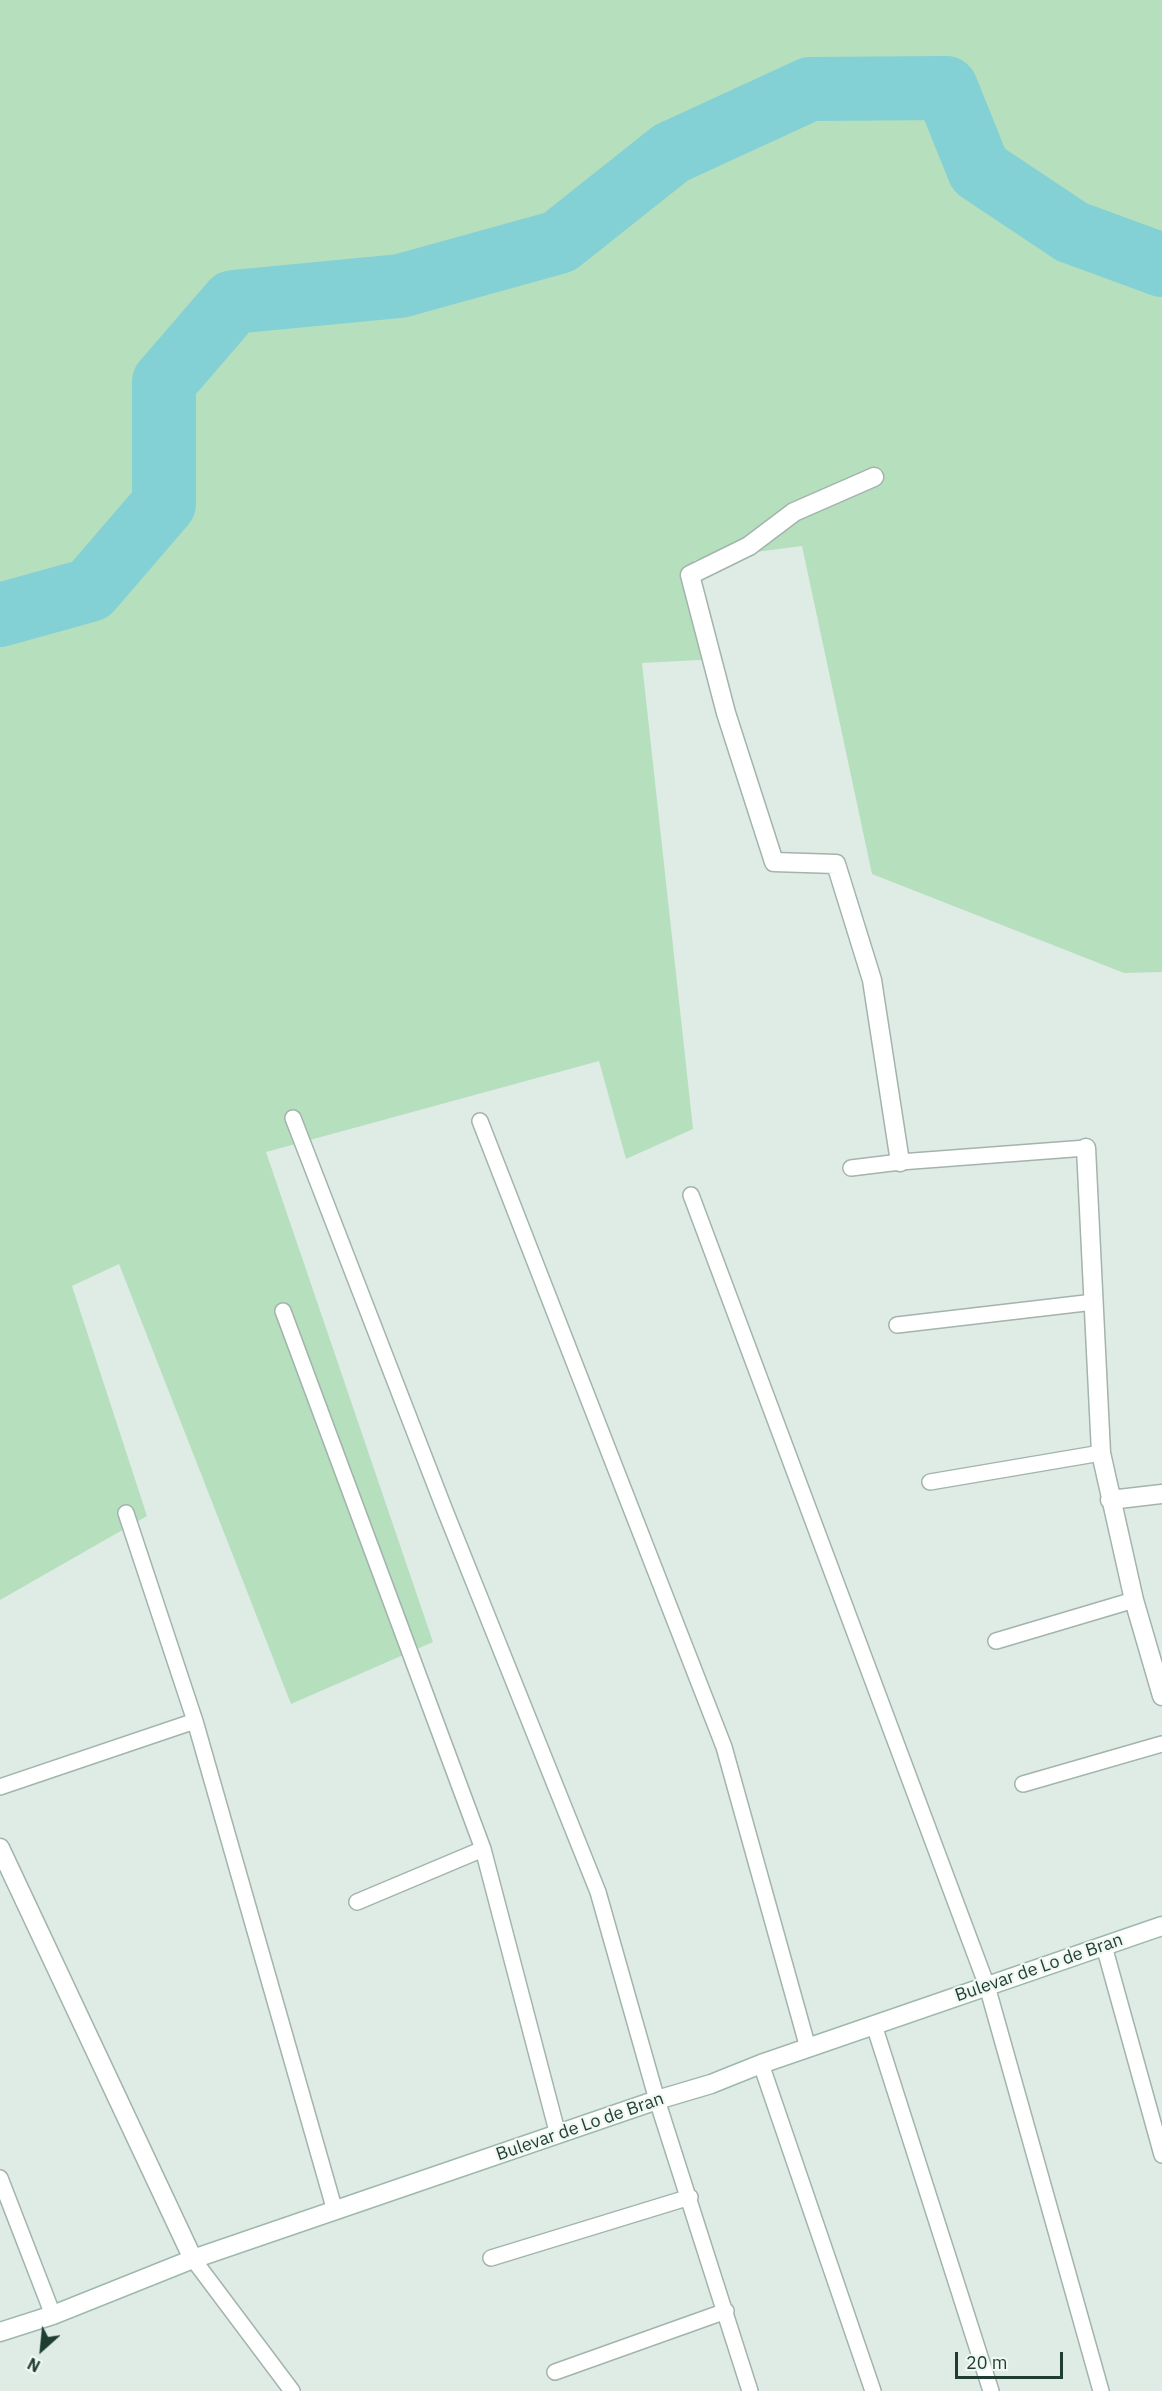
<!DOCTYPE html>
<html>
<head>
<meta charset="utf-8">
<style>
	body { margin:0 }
	#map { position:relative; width:1162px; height:2391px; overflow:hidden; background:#dfece5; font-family:"IBM Plex Sans",sans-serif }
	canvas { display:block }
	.north { position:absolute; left:12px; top:2319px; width:60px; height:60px; -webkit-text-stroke:4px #f0f8f3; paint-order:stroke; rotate:207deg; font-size:16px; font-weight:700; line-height:24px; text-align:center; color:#1f3d32 }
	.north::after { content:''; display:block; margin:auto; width:21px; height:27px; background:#1f3d32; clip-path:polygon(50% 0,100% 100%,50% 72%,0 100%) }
	.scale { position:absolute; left:955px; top:2352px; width:108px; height:27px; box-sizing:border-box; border:3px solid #1f3d32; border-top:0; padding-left:8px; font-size:18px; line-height:21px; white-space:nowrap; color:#1f3d32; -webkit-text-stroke:4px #f0f8f3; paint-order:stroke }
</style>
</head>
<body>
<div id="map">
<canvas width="1162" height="2391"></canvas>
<div class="north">N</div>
<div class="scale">20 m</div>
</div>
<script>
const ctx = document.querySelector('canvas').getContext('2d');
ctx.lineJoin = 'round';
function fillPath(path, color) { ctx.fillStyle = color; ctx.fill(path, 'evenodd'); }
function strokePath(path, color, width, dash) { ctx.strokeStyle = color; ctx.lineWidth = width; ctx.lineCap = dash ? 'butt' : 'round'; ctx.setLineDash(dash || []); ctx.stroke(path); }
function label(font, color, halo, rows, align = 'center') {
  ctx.font = font + ' "IBM Plex Sans",sans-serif'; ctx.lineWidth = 4.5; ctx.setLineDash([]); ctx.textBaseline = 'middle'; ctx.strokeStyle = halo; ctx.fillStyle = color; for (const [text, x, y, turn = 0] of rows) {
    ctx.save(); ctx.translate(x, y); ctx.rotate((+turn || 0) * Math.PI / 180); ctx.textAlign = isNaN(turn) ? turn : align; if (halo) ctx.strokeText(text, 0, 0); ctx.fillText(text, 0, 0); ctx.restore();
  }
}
const green = new Path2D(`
	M0 0H1162V972L1124 973 872 874 802 546 694 560 717 659 642 663 693 1129 626 1159 599 1061 266 1152 433 1642 291 1704 119 1264 72 1286 147 1516 0 1600Z`);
const river = new Path2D(`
	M0 615 90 590 164 504V382L233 302 400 286 559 242 671 153 810 89 946 88 979 170 1072 232 1162 265`);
const lane = new Path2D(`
	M293 1118 444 1508 598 1892 657 2100 750 2391
	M480 1121 724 1747 808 2048
	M851 1168 900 1162 1086 1148
	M691 1195 987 1986 1101 2391
	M283 1311 483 1849 558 2135
	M897 1325 1094 1302
	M930 1482 1101 1453
	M126 1513 195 1721 335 2211
	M996 1641 1134 1600
	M1023 1784 1162 1744
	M0 1787 195 1721
	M357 1902 483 1849
	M1104 1946 1162 2155
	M874 2025 991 2391
	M761 2064 873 2391
	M0 2178 53 2315
	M491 2258 690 2197
	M193 2259 292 2391
	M555 2372 726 2311`);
const street = new Path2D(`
	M874 477 794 512 749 546 690 575 726 713 774 862 836 864 872 980 900 1162
	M1086 1148 1101 1453 1134 1600 1162 1696
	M1110 1500 1162 1494
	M0 1848 193 2259`);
const secondary = new Path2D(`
	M0 2332 53 2315 193 2259 657 2100 711 2084 761 2064 1162 1926`);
const streetNames = [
	["Bulevar de Lo de Bran",1039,1968,-19],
	["Bulevar de Lo de Bran",580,2127,-19]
];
fillPath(green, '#b6dfbe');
strokePath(river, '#83d0d5', 64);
strokePath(lane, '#a2b4ac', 18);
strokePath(street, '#a2b4ac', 21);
strokePath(secondary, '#9db8ac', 21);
strokePath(lane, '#fff', 15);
strokePath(street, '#fff', 18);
strokePath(secondary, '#fff', 18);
label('18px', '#1f3d32', '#f0f8f3', streetNames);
</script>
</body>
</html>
